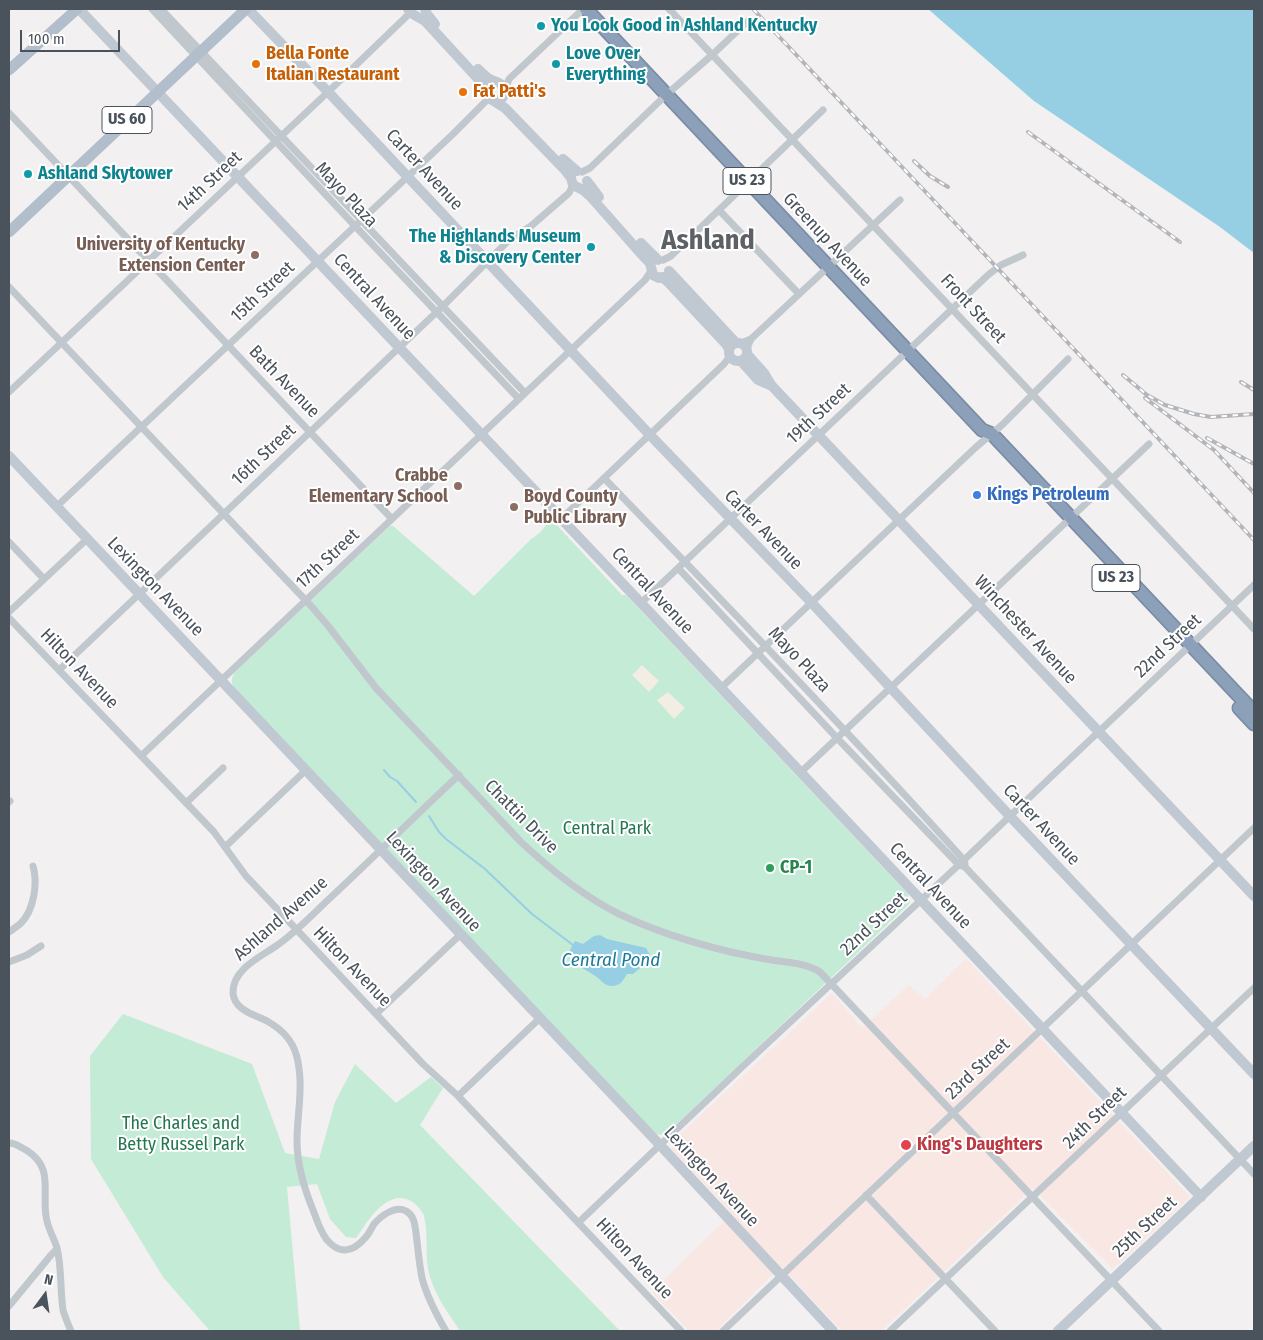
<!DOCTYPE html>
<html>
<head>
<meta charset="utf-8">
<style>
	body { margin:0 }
	#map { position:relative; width:1263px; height:1340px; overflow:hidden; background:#f2f0f0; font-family:"Fira Sans Condensed",sans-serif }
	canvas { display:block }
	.frame { position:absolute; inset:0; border:10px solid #4a525c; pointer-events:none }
	.north { position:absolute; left:20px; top:1270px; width:50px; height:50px; -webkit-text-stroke:4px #fff; paint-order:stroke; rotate:14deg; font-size:14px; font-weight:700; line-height:20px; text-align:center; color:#4a525c }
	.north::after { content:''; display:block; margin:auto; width:18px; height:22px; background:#4a525c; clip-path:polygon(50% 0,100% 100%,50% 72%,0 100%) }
	.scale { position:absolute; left:20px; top:30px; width:100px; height:22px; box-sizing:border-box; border:2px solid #4a525c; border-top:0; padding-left:6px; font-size:15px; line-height:18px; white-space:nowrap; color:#4a525c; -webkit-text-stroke:4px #fff; paint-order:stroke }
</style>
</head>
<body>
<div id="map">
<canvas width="1263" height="1340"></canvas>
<div class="frame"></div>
<div class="north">N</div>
<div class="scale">100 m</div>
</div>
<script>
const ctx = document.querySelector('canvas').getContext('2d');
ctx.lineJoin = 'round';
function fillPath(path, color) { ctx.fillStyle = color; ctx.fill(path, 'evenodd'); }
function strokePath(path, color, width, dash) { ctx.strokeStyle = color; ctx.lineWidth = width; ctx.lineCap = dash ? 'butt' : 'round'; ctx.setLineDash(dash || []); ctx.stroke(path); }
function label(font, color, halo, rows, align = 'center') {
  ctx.font = font + ' "Fira Sans Condensed",sans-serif'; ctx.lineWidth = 4; ctx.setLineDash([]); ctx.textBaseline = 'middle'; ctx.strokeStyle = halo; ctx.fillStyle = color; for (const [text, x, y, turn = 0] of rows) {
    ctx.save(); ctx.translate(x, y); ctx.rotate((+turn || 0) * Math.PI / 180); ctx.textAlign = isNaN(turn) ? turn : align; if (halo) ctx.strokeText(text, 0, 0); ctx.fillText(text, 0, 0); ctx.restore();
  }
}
const medical = new Path2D(`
	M966 959 1190 1197 1113 1269 1033 1188 881 1331H842L781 1266 716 1331H689L652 1292 732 1213 672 1150V1144L673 1141 831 994 832 993 862 1028 909 985 925 999Z`);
const green = new Path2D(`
	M551 519 622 595H626L908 894 910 901 909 904 666 1134C661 1135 659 1135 654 1133L234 688C231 682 231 678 235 672L390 526H393L474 596 531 539C542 533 543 528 551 519Z
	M123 1014 252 1064 285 1153 319 1159 335 1102 355 1064 396 1103 431 1077 443 1088 420 1125 620 1331H460C449 1314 436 1297 430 1277 424 1258 429 1235 424 1216 422 1210 416 1204 411 1201 387 1188 368 1221 356 1238L346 1237 330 1219 317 1184 287 1187 300 1331H210L163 1277 91 1159 90 1056Z`);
const sand = new Path2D(`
	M642 665 659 681 649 692 632 675Z
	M668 692 685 708 674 719 657 700Z`);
const water = new Path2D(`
	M928 9H1254V253L1220 227 1034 101Z
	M600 935 607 939 646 948 650 955 651 963 649 965H644L633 974H627C623 981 620 986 612 986 605 986 603 982 598 978 590 971 575 967 570 955 568 951 573 945 575 941L583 944 594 936Z`);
const stream = new Path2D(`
	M384 770 390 777 397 781 416 802
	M429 816 439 832 446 839 485 869 532 914 573 945`);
const street = new Path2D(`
	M152 9 355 226 519 399
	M161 9 525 393
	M669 9 1254 629
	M505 90 509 79 583 9
	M9 113 392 519
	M582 172 590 168 666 95 712 55 749 20
	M719 210 799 294
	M663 260 671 256 823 110
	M9 287 312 607 329 627 376 688 521 842C551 870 583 896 619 914 655 931 693 943 731 952 745 955 759 958 772 960 789 963 806 963 820 972L1159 1331
	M741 343 751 339 900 200
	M747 348 751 339
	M9 392 328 92 410 13
	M604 478C726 604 847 730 964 860L965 864
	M56 507 452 135 489 98
	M561 519 724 364 730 356
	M9 542 44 579
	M678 568 837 738 959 865 965 867 1254 1174
	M641 603 988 275 1001 265 1023 255
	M9 612 87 539
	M9 618 214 832 246 876 296 929 423 1064 458 1096 681 1331
	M59 670 443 306 509 240 531 226 569 193 573 185
	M721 688 975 448 1002 425 1068 359
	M141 756 645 280 651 271
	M801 772 1149 444
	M9 802 10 801
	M186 803 223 768
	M225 847 306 770
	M9 932C13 929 18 926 21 923 34 910 38 883 33 866
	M9 962 27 955 41 946
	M376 1014 460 935
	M458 1096 539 1019
	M9 1143C16 1143 20 1147 26 1150 54 1167 42 1190 46 1216 47 1227 54 1238 57 1248 62 1268 60 1290 63 1310 65 1317 68 1324 71 1331
	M866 1195 995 1331
	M579 1222 742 1067 964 860 1054 774 1254 585
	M9 1306 51 1255 57 1249
	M446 1331C436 1314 427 1297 422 1278 419 1263 418 1248 416 1233 415 1225 414 1215 406 1211 395 1205 381 1216 374 1224 371 1229 369 1234 365 1238 353 1252 340 1255 327 1240 320 1231 317 1220 313 1210 304 1188 297 1165 297 1141 297 1121 301 1100 300 1079 299 1064 297 1048 286 1036 281 1030 274 1025 267 1021 255 1015 234 1010 233 993 232 970 260 957 276 946 294 934 313 914 329 899 373 858 415 816 459 775
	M723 1331 1254 828
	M890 1331 1254 988`);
const secondary = new Path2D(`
	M79 9 641 603 1201 1197
	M248 9 332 96 650 435 811 602 1006 812 1254 1074
	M408 9C411 15 420 17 426 22L482 83 489 98 505 108 565 170 571 178 573 185 583 190 590 196 643 256 650 263 653 275 659 278 662 277 669 283 726 344 729 349
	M425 9 427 14 435 24
	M478 69C481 72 484 75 488 78 492 81 495 81 499 83 510 88 504 99 496 102
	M563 159 577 171
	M587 181 599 197
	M641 243 658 260
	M669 271 736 343
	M729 352a9 9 0 1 1 18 0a9 9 0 1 1-18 0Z
	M747 354 764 373 772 386 1254 896
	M741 361 758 380 772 386
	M9 456 660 1145 833 1331
	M1058 1331 1254 1146`);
const primary = new Path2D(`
	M9 70 77 9
	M9 232 246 9`);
const highway = new Path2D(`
	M586 9 982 430 992 434 1254 712
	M1239 708 1254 724`);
const rail = new Path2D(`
	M753 9 1254 540
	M1028 132 1180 242
	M914 161 930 176 948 187
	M1123 375 1147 395 1165 405 1194 414 1211 417 1254 414
	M1241 382 1254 390
	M1145 398 1214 450 1254 493
	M1207 438 1254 464`);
const markers = [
	[541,26,5,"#0f9aa8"],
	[256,64,5,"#e8710a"],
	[556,64,5,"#0f9aa8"],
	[463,92,5,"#e8710a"],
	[28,174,5,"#0f9aa8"],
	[591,247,5,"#0f9aa8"],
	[255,255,5,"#8d6e63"],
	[458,486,5,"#8d6e63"],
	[977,495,5,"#3f7fe0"],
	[514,507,5,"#8d6e63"],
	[770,868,5,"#2e9e5b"],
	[906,1145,6,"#e0444e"]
];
const shields = [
	[127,120,50],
	[747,181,48],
	[1116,578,48]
];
const shieldNames = [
	["US 60",127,120],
	["US 23",747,181],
	["US 23",1116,578]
];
const cultureNames = [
	["You Look Good in Ashland Kentucky",551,26],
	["Love Over",566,54],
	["Everything",566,75],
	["Ashland Skytower",38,174],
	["The Highlands Museum",581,237,"right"],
	["& Discovery Center",581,258,"right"]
];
const foodNames = [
	["Bella Fonte",266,54],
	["Italian Restaurant",266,75],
	["Fat Patti's",473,92]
];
const streetNames = [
	["Carter Avenue",424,170,47],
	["14th Street",210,182,-43],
	["Mayo Plaza",346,195,47],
	["Greenup Avenue",827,240,47],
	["15th Street",263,292,-43],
	["Central Avenue",374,297,47],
	["Front Street",973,309,47],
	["Bath Avenue",284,382,46],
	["19th Street",819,414,-43],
	["16th Street",264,455,-43],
	["Carter Avenue",763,530,46],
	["17th Street",328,559,-43],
	["Lexington Avenue",155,587,46],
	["Central Avenue",652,591,47],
	["Winchester Avenue",1025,630,47],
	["22nd Street",1168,646,-43],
	["Mayo Plaza",799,660,47],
	["Hilton Avenue",79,669,46],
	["Chattin Drive",521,817,45],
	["Carter Avenue",1041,825,47],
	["Lexington Avenue",433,882,47],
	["Central Avenue",930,886,47],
	["Ashland Avenue",281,919,-41],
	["22nd Street",874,924,-43],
	["Hilton Avenue",352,967,46],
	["23rd Street",978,1069,-43],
	["24th Street",1095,1118,-44],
	["Lexington Avenue",711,1177,47],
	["25th Street",1145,1227,-43],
	["Hilton Avenue",634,1259,47]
];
const educationNames = [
	["University of Kentucky",245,245],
	["Extension Center",245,266],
	["Crabbe",448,476],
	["Elementary School",448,497],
	["Boyd County",524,497,"left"],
	["Public Library",524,518,"left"]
];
const shopNames = [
	["Kings Petroleum",987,495]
];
const parkNames = [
	["Central Park",607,829],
	["The Charles and",181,1124],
	["Betty Russel Park",181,1145]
];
const leisureNames = [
	["CP-1",780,868]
];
const healthNames = [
	["King's Daughters",917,1145]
];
const waterNames = [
	["Central Pond",611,961]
];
const townNames = [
	["Ashland",708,241]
];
fillPath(medical, '#f9e7e4');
fillPath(green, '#c4ebd5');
fillPath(sand, '#f2eee3');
fillPath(water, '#96cfe3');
strokePath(stream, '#96cfe3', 2);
strokePath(highway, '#798ca5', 15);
strokePath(street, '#c0c7cd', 7);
strokePath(secondary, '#c0c8d2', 10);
strokePath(primary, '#b3becc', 11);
strokePath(highway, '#8da0b9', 12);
strokePath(rail, '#b3b5ba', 4);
strokePath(rail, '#fff', 2, [5.5]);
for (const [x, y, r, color] of markers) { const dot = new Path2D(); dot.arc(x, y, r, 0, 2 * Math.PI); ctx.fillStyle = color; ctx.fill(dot); strokePath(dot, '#fff', 2); }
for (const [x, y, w] of shields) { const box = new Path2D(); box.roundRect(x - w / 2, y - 13.5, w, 27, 4); ctx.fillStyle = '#fff'; ctx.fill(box); strokePath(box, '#4a525c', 1); }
label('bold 16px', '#4a525c', null, shieldNames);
label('bold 18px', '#0d838f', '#fff', cultureNames, 'left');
label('bold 18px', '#c56008', '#fff', foodNames, 'left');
label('18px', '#4a525c', '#fff', streetNames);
label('bold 18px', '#785e54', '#fff', educationNames, 'right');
label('bold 18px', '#366cbe', '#fff', shopNames, 'left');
label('18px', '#227650', '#fff', parkNames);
label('bold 18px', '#27864d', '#fff', leisureNames, 'left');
label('bold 18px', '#be3a42', '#fff', healthNames, 'left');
label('italic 19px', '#1c7b9d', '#fff', waterNames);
label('bold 28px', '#5d6064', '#fff', townNames);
</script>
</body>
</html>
